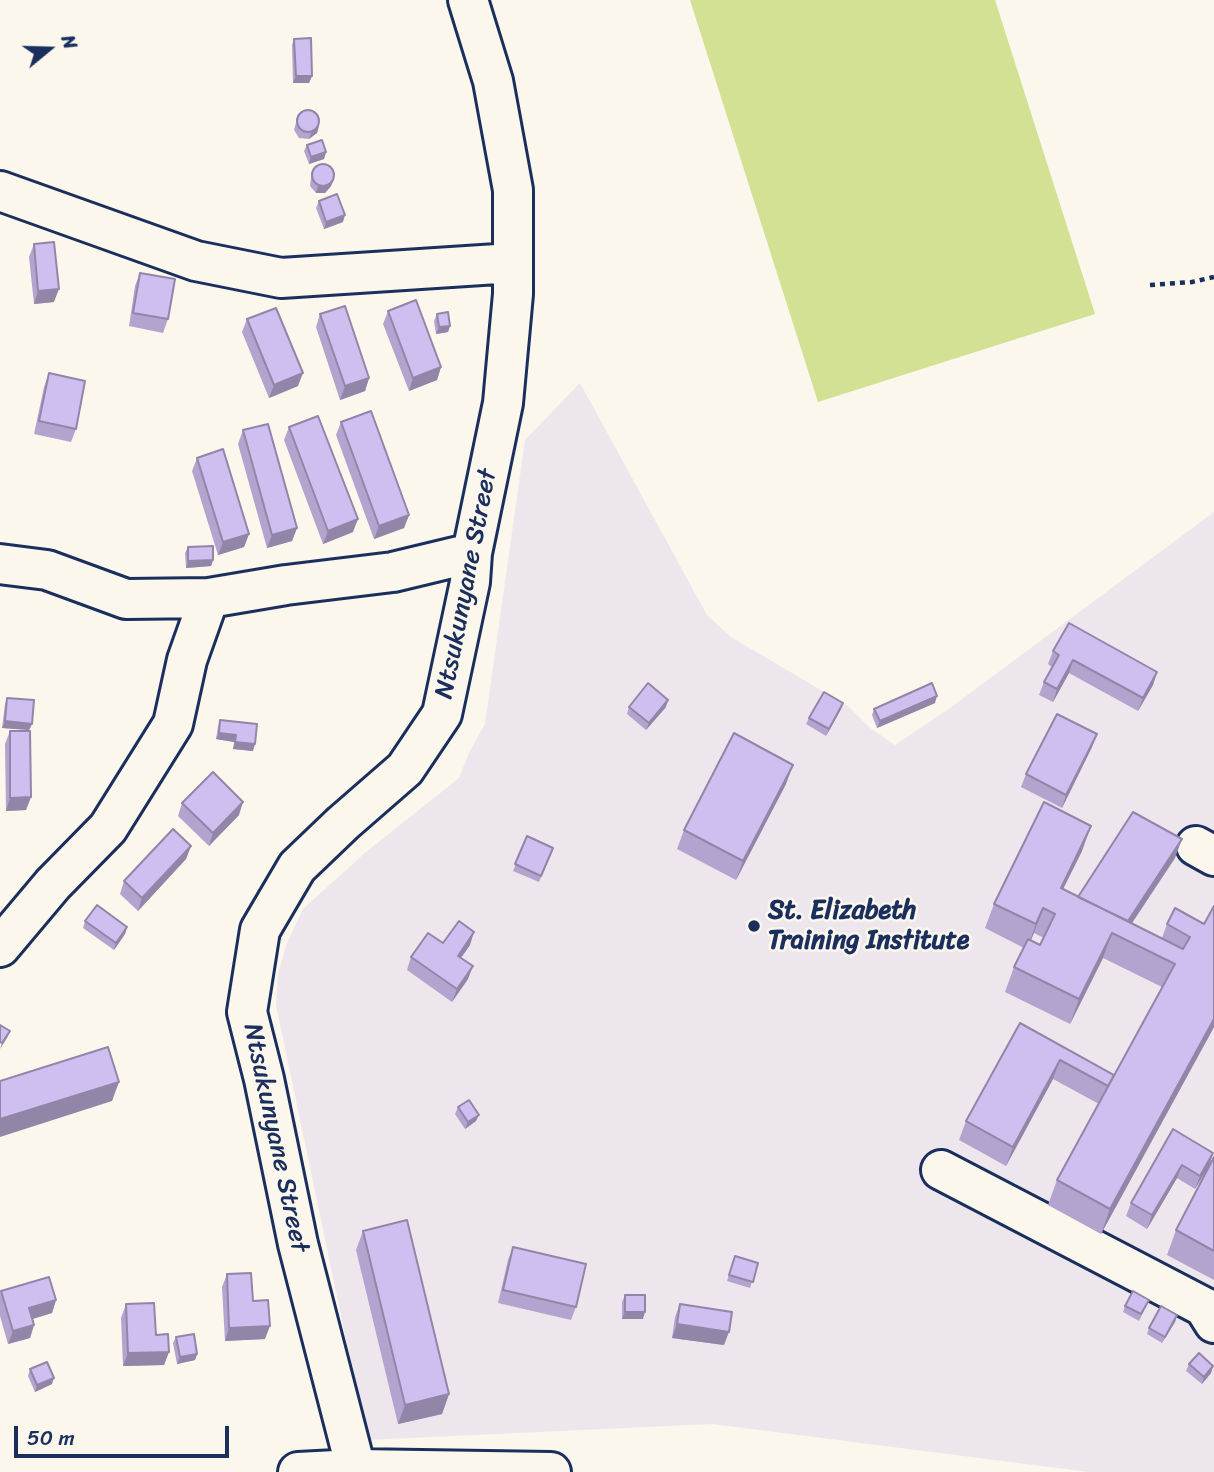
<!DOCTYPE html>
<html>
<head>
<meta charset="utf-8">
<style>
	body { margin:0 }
	#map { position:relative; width:1214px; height:1472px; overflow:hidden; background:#fbf7ec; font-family:Sriracha,sans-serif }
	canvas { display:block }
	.north { position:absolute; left:14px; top:14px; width:70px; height:70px; -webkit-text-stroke:5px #fbf7ec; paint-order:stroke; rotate:71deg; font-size:19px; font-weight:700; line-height:28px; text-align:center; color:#1b2f5e }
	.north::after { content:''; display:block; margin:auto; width:24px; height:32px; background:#1b2f5e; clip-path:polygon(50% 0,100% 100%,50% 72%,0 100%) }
	.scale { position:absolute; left:14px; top:1426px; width:215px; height:32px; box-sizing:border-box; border:4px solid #1b2f5e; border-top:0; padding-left:9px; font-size:21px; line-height:24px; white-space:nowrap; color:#1b2f5e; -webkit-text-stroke:5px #fbf7ec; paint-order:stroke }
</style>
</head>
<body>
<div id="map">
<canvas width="1214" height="1472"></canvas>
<div class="north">N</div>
<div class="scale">50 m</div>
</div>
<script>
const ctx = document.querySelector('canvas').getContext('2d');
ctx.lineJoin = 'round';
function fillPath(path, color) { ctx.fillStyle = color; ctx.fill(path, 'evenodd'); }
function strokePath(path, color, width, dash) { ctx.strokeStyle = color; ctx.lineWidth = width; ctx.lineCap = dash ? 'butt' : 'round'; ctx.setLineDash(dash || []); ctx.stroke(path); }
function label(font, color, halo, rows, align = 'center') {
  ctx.font = font + ' Sriracha,sans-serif'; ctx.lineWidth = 5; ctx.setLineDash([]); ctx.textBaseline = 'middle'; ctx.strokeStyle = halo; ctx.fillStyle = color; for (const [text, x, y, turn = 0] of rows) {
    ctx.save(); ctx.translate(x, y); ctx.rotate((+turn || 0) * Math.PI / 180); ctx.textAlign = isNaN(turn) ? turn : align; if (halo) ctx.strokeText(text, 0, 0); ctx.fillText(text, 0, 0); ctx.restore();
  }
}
const built = new Path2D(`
	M580 383 707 615 731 637 848 706 870 728 895 745 950 708 1214 512V1472H1089L712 1424 367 1440 276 1005 278 974 287 943 303 909 366 852 459 778 469 753 485 724 525 440Z`);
const green = new Path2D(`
	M690 0H995L1095 314 818 402Z`);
const path = new Path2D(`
	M1150 285 1192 282 1214 277`);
const minor = new Path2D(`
	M0 191 196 261 281 278 513 263
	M0 564 47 570 126 599 209 598 286 585 393 572 472 553
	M1196 846 1214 856
	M0 947 53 884 108 828 173 724 187 660 209 598
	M941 1170 1204 1307 1214 1323
	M356 1469 298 1244 264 1079 247 1012 260 930 297 867 343 823 405 769 442 714 470 582 472 553 503 403 513 294V190L493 81 468 0
	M298 1472 356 1469 551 1472`);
const wall = new Path2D(`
	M294 39 312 76 309 83H293L292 45Z
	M298 115 319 126 317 133 309 139 299 138 294 130Z
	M307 145 326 152 324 159 309 164 304 151Z
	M313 170 334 179 331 186 325 193H316L310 186 311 177Z
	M319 201 343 222 324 229 316 208Z
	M34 244 54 302 34 304 29 257Z
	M140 273 168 319 163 333 129 326 135 286Z
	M388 311 441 367 437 380 409 391 383 324Z
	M320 314 369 378 365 391 340 400 316 327Z
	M437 314 450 326 448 332 436 334 434 321Z
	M247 319 298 386 269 398 242 332Z
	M49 373 76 429 71 442 34 434 44 387Z
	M341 422 409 515 404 528 374 539 336 435Z
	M289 427 353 532 323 544 284 440Z
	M243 430 297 528 292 541 267 548 238 444Z
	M197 458 249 534 244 547 218 555 192 471Z
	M188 547 213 560 211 566 186 568 185 553Z
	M1053 651 1157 672 1153 685 1138 711 1069 673 1053 702 1039 695 1044 682 1052 667 1048 664Z
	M7 698 32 724 29 730 2 728 5 704Z
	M935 703 877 728 872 715 874 709Z
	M629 707H666L646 730 627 714Z
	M841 709 826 736 806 724 809 718Z
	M220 720 253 751 233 749 234 742 216 739 218 726Z
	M10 731 31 797 26 810 6 811 5 744Z
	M1092 747 1062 808 1021 787 1026 774Z
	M786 784 736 880 677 849 684 830Z
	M182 803 239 815 209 846 178 816Z
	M527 836 553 848 539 882 513 871Z
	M191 846 186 859 138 911 120 894 124 881Z
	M1082 851 1063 889 1078 897 1175 858 1132 923 1162 938 1167 924H1204L1214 1027 1101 1234 1048 1205 1057 1180 1099 1104 1053 1079 1006 1166 959 1140 966 1121 1020 1023 1114 1075 1162 987 1103 958 1070 1024 1005 992 1014 967 1024 948 985 928 994 904ZM1034 933 1044 938 1040 945 1031 940Z
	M85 921 127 927 125 934 114 950 83 928Z
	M443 943 470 945 461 958 468 979 452 1002 407 970 411 957Z
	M458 1107 476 1121 465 1129 455 1114Z
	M1173 1129 1213 1153 1209 1166 1195 1189 1177 1178 1147 1229 1126 1216 1131 1203Z
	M1214 1157V1280L1167 1255 1176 1230Z
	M363 1231 449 1394 442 1414 398 1424 356 1250Z
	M513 1247 576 1307 571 1320 498 1303 508 1260Z
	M735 1256 758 1263 750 1288 727 1281Z
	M227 1274 253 1301 265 1339 225 1341 222 1287Z
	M1 1291 56 1300 52 1313 33 1319 34 1325 30 1338 8 1344 0 1316V1294Z
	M625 1295 643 1319H622V1302Z
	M1149 1300 1139 1321 1123 1312 1125 1306Z
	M126 1304 156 1335 169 1352 164 1365 123 1366 121 1318Z
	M680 1304 724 1345 672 1338 675 1317Z
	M1177 1315 1175 1322 1162 1343 1147 1334 1149 1328Z
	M176 1337 197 1354 195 1360 177 1364 173 1343Z
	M1189 1364 1213 1366 1211 1373 1202 1384 1186 1371Z
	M30 1369 52 1384 35 1392 28 1376Z`);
const shadedWall = new Path2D(`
	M296 76H312L309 83H293Z
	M319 126 317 133 309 139 311 133Z
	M326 152 324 159 309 164 311 157Z
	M334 179 331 186 325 193H316L318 186Z
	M345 215 343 222 324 229 326 222Z
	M59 289 54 302 34 304 38 291Z
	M450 326 448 332 436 334 439 327Z
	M441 367 437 380 409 391 413 378Z
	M303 373 298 386 269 398 274 385Z
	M369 378 365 391 340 400 345 386Z
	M409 515 404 528 374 539 379 526Z
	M358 519 353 532 323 544 328 531Z
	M297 528 292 541 267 548 272 535Z
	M249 534 244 547 218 555 223 542Z
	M213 560 211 566 186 568 188 561Z
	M1073 660 1069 673 1053 702 1057 689Z
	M1157 672 1153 685 1138 711 1143 698Z
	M937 696 935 703 877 728 880 721Z
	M668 700 666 707 646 730 649 723Z
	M843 703 841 709 826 736 829 729Z
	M5 721 32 724 29 730 2 728Z
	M219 733 236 735 234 742 216 739Z
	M1097 734 1092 747 1062 808 1066 795Z
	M235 742 255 744 253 751 233 749Z
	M793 765 786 784 736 880 743 861Z
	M31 797 26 810 6 811 10 798Z
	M243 802 239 815 209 846 213 833Z
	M1091 826 1082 851 1051 913 1061 888Z
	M1182 839 1175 858 1122 938 1124 926Z
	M191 846 186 859 138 911 142 898Z
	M1043 908 1034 933 1027 949 1036 924Z
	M127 927 125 934 114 950 116 943Z
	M474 932 470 945 453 969 458 956Z
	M1112 933 1103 958 1070 1024 1079 999Z
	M473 966 468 979 452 1002 457 989Z
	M1214 1019V1027L1101 1234 1110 1209Z
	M10 1031 7 1038 0 1049 2 1043Z
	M1060 1060 1053 1079 1006 1166 1013 1147Z
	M119 1082 112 1101 0 1137V1119Z
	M479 1115 476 1121 465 1129 468 1122Z
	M1213 1153 1209 1166 1195 1189 1200 1176Z
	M1182 1165 1177 1178 1147 1229 1152 1215Z
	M56 1300 52 1313 25 1321 29 1308Z
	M625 1312H645L643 1319H622Z
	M1177 1315 1175 1322 1162 1343 1165 1337Z
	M677 1324 729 1332 724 1345 672 1338Z
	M34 1325 30 1338 8 1344 13 1331Z
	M270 1326 265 1339 225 1341 229 1328Z
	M169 1352 164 1365 123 1366 128 1353Z
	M197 1354 195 1360 177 1364 180 1357Z
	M1213 1366 1211 1373 1202 1384 1204 1377Z
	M54 1378 52 1384 35 1392 37 1385Z
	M449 1394 442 1414 398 1424 405 1405Z`);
const building = new Path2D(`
	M311 38 312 76H296L294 39Z
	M297 121a11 11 0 1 1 22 0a11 11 0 1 1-22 0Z
	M322 140 326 152 311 157 307 145Z
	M312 175a11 11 0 1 1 22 0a11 11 0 1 1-22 0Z
	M337 194 345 215 326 222 319 201Z
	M54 242 59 289 38 291 34 244Z
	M140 273 175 279 168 319 133 313Z
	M416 300 441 367 413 378 388 311Z
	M345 306 369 378 345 386 320 314Z
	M276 308 303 373 274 385 247 319Z
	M448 312 450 326 439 327 437 314Z
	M49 373 85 381 76 429 39 421Z
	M371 411 409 515 379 526 341 422Z
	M318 416 358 519 328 531 289 427Z
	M268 424 297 528 272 535 243 430Z
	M223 449 249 534 223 542 197 458Z
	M213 546V560L188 561V547Z
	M1069 623 1157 672 1143 698 1073 660 1057 689 1044 682 1059 655 1053 651Z
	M648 683 668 700 649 723 629 707Z
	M932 683 937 696 880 721 874 709Z
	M824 692 843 703 829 729 809 718Z
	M7 698 34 700 32 724 5 721Z
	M1057 714 1097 734 1066 795 1026 774Z
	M220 720 257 724 255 744 235 742 236 735 219 733Z
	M10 731H30L31 797 10 798Z
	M734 733 793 765 743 861 684 830Z
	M213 772 243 802 213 833 182 803Z
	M1044 802 1091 826 1061 888 1183 949 1190 937 1167 924 1175 908 1204 924 1214 906V1019L1110 1209 1057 1180 1175 964 1112 933 1079 999 1014 967 1028 939 1040 945 1055 914 1043 908 1036 924 994 904Z
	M1133 812 1182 839 1128 921 1078 897Z
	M173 829 191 846 142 898 124 881Z
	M527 836 553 848 541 876 515 864Z
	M97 905 127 927 116 943 85 921Z
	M459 921 474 932 458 956 473 966 457 989 411 957 428 933 443 943Z
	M1020 1023 1114 1075 1108 1086 1060 1060 1013 1147 966 1121Z
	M0 1025 10 1031 2 1043 0 1042Z
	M108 1047 119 1082 0 1119V1081Z
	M469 1100 479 1115 468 1122 458 1107Z
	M1173 1129 1213 1153 1200 1176 1182 1165 1152 1215 1131 1203Z
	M1214 1157V1251L1176 1230Z
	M407 1220 449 1394 405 1405 363 1231Z
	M513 1247 586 1264 576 1307 503 1290Z
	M735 1256 758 1263 753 1282 729 1275Z
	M251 1273 253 1301 268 1300 270 1326 229 1328 227 1274Z
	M49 1277 56 1300 29 1308 34 1325 13 1331 1 1291Z
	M1133 1291 1149 1300 1141 1314 1125 1306Z
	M625 1295H645V1312H625Z
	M154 1303 156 1335 168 1334 169 1352 128 1353 126 1304Z
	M680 1304 732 1312 729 1332 677 1324Z
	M1161 1306 1177 1315 1165 1337 1149 1328Z
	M194 1334 197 1354 180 1357 176 1337Z
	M1199 1353 1213 1366 1204 1377 1189 1364Z
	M47 1362 54 1378 37 1385 30 1369Z`);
const markers = [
	[754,926,7,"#1b2f5e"]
];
const streetNames = [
	["Ntsukunyane Street",467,584,-79],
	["Ntsukunyane Street",275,1138,78]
];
const poiNames = [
	["St. Elizabeth",768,911],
	["Training Institute",768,941]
];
fillPath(built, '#eee6ed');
fillPath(green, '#d2e194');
strokePath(minor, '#1b2f5e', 44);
strokePath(path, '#1b2f5e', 4.5, [5, 5]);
strokePath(minor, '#fbf7ec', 38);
fillPath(wall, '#b2a4ce');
fillPath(shadedWall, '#9186a8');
fillPath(building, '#cfbff0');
strokePath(building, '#9186a8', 2);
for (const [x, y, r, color] of markers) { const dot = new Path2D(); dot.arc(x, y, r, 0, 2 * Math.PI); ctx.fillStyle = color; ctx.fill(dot); strokePath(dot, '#fbf7ec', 2.5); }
label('26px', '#1b2f5e', '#fbf7ec', streetNames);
label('bold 26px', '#1b2f5e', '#fbf7ec', poiNames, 'left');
</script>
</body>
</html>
